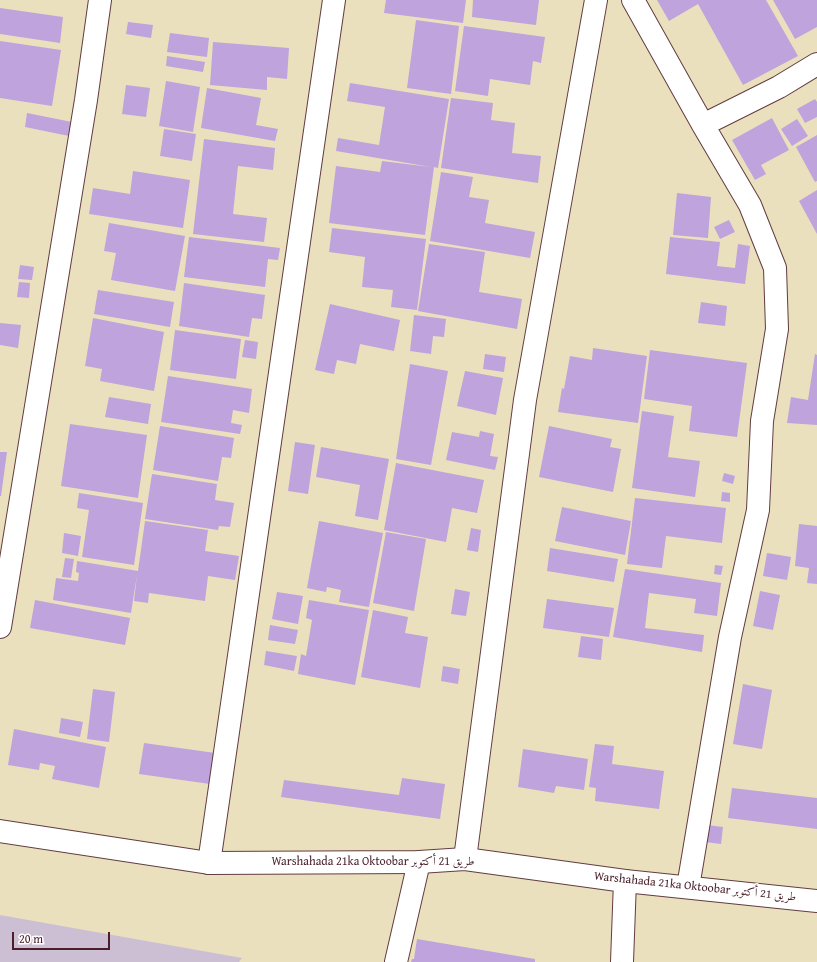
<!DOCTYPE html>
<html>
<head>
<meta charset="utf-8">
<style>
	body { margin:0 }
	#map { position:relative; width:817px; height:962px; overflow:hidden; background:#eae0bd; font-family:"Gentium Book Plus",serif }
	canvas { display:block }
	.scale { position:absolute; left:12px; top:932px; width:98px; height:18px; box-sizing:border-box; border:2px solid #4a1f2b; border-top:0; padding-left:5px; font-size:12px; line-height:14px; white-space:nowrap; color:#4a1f2b; -webkit-text-stroke:3px #fff; paint-order:stroke }
</style>
</head>
<body>
<div id="map">
<canvas width="817" height="962"></canvas>
<div class="scale">20 m</div>
</div>
<script>
const ctx = document.querySelector('canvas').getContext('2d');
ctx.lineJoin = 'round';
function fillPath(path, color) { ctx.fillStyle = color; ctx.fill(path, 'evenodd'); }
function strokePath(path, color, width, dash) { ctx.strokeStyle = color; ctx.lineWidth = width; ctx.lineCap = dash ? 'butt' : 'round'; ctx.setLineDash(dash || []); ctx.stroke(path); }
function label(font, color, halo, rows, align = 'center') {
  ctx.font = font + ' "Gentium Book Plus",Amiri,serif'; ctx.lineWidth = 3; ctx.setLineDash([]); ctx.textBaseline = 'middle'; ctx.strokeStyle = halo; ctx.fillStyle = color; for (const [text, x, y, turn = 0] of rows) {
    ctx.save(); ctx.translate(x, y); ctx.rotate((+turn || 0) * Math.PI / 180); ctx.textAlign = isNaN(turn) ? turn : align; if (halo) ctx.strokeText(text, 0, 0); ctx.fillText(text, 0, 0); ctx.restore();
  }
}
const industrial = new Path2D(`
	M0 915 242 958 239 962H0Z`);
const building = new Path2D(`
	M386 0H466L463 23 384 13Z
	M473 0H539L536 25 472 17Z
	M657 0H766L798 56 743 85 698 4 669 21Z
	M773 0H817V27L795 39Z
	M0 8 63 17 60 43 0 34Z
	M416 20 459 26 451 94 407 88Z
	M128 22 153 25 151 38 126 34Z
	M464 26 545 37 541 63 533 61 530 85 490 79 488 96 455 91Z
	M170 33 209 38 207 57 167 52Z
	M0 41 61 50 52 106 0 98Z
	M213 42 289 48 287 79 267 77V90L210 85Z
	M167 56 205 62 203 72 166 66Z
	M166 81 200 87 193 132 159 126Z
	M350 83 449 99 438 168 434 167 425 235 329 223 336 166 380 172 382 161 431 167 336 151 338 138 379 145 385 107 347 101Z
	M126 85 150 88 146 117 122 114Z
	M207 88 261 98 256 125 278 129 275 141 201 128Z
	M451 98 493 103 491 120 515 123 512 153 541 156 538 183 441 168Z
	M815 99 817 102V117L805 123 797 109Z
	M27 113 72 122 69 136 25 127Z
	M772 118 789 150 761 165 766 174 755 180 732 140Z
	M797 119 808 136 792 146 781 129Z
	M164 129 196 134 192 161 160 156Z
	M817 135V181L815 182 796 147Z
	M204 139 275 148 273 170 238 166 233 214 267 218 264 242 193 234Z
	M133 171 190 180 183 228 89 214 93 188 130 194Z
	M441 172 473 177 469 197 489 200 485 223 535 232 530 258 430 241Z
	M817 190V234L799 201Z
	M677 193 711 197 708 238 673 235Z
	M729 220 735 232 720 239 714 227Z
	M109 223 185 236 175 291 111 280 116 253 104 251Z
	M332 228 426 239 417 310 391 307 393 290 362 287 365 257 329 252Z
	M189 237 280 248 278 260 268 259 265 287 184 277Z
	M670 237 720 242 717 266 735 268 738 244 750 246 745 284 666 274Z
	M429 244 485 252 479 292 522 299 517 329 418 311Z
	M20 265 34 267 32 280 18 279Z
	M19 282 30 283 29 298 17 297Z
	M184 283 265 295 262 319 252 318 249 337 179 326Z
	M98 290 174 302 170 327 94 314Z
	M701 302 727 306 725 326 698 323Z
	M330 304 400 320 394 351 360 344 356 364 337 360 334 374 315 370Z
	M414 315 446 319 444 337 433 336 431 354 410 351Z
	M93 318 164 332 154 391 100 381 102 369 85 366Z
	M0 323 21 325 18 348 0 345Z
	M175 330 241 339 236 379 170 370Z
	M245 340 258 342 256 359 242 357Z
	M593 348 647 356 638 423 558 412 562 388 564 389 570 356 592 360Z
	M650 350 747 363 737 437 689 431 692 406 644 399Z
	M485 354 506 357 504 372 483 369Z
	M815 354 817 355V425L787 423 791 397 808 400Z
	M410 364 448 371 431 465 396 459Z
	M465 371 503 378 496 415 457 406Z
	M168 376 252 389 249 413 233 410 231 423 242 425 240 434 161 422Z
	M109 397 151 404 148 424 105 417Z
	M642 411 674 416 668 457 700 461 695 497 632 488Z
	M70 424 147 435 138 498 61 486Z
	M160 426 234 438 231 458 222 457 218 481 153 470Z
	M549 426 612 439 610 447 621 449 613 492 539 477Z
	M480 431 494 434 490 456 498 457 495 470 446 460 452 432 479 437Z
	M295 442 315 445 308 494 288 491Z
	M321 447 389 459 378 520 355 516 360 485 316 477Z
	M0 452H7L1 496H0Z
	M396 463 484 480 477 513 452 508 446 542 384 530Z
	M724 473 735 476 733 484 722 481Z
	M152 474 217 484 215 500 234 503 230 527 219 526 218 530 145 519Z
	M722 492 730 493V502L721 501Z
	M79 493 143 503 134 565 82 557 89 510 77 508Z
	M635 498 726 508 722 543 666 536 662 568 627 564Z
	M562 507 631 521 625 555 555 541Z
	M145 521 208 530 205 551 239 556 235 580 208 576 205 601 149 593 148 603 134 601 137 575 131 613 53 600 56 578 78 581 79 573 76 572 77 561 138 571Z
	M319 521 383 533 369 607 339 602 341 590 327 587 326 592 307 588Z
	M799 524 817 526V584L807 583 809 568 795 566Z
	M471 528 481 530 478 552 467 550Z
	M386 532 426 539 414 611 373 603Z
	M64 533 81 536 78 556 62 553Z
	M550 548 618 559 614 582 547 571Z
	M767 553 791 557 787 580 763 576Z
	M65 558 74 559 71 578 62 577Z
	M715 565 723 566 721 575 714 574Z
	M625 569 721 583 717 616 694 613 696 599 649 593 645 628 704 635 702 652 613 637Z
	M455 589 470 592 466 616 451 614Z
	M760 591 780 595 773 630 753 626Z
	M277 592 303 596 298 624 272 619Z
	M547 599 614 608 609 637 543 628Z
	M35 600 130 618 125 645 30 628Z
	M309 600 369 610 355 685 298 674 301 654 306 656 312 620 306 618Z
	M373 610 408 617 405 633 428 637 420 688 361 677Z
	M270 625 298 630 295 644 268 640Z
	M581 636 603 639 601 660 578 657Z
	M266 651 297 656 294 671 264 665Z
	M443 666 460 669 458 684 441 681Z
	M743 684 772 690 762 749 733 744Z
	M93 689 115 692 109 742 87 739Z
	M61 718 83 722 80 737 59 733Z
	M14 729 106 747 99 788 52 779 55 766 40 763 39 770 8 765Z
	M144 743 215 753 210 784 139 774Z
	M595 744 614 746 612 764 664 771 659 809 595 801 596 788 589 787Z
	M523 749 588 759 584 790 556 786 554 793 518 787Z
	M402 778 445 784 440 819 281 797 284 780 399 795Z
	M732 788 817 798V829L728 818Z
	M707 825 723 827 721 844 705 842Z
	M417 939 535 959V962H411L412 959H414Z`);
const minor = new Path2D(`
	M633 0 703 125 750 205 775 268 777 329 762 421 758 510 730 637 688 887
	M703 125 779 87 817 64
	M0 627 86 100 100 0
	M465 859 525 400 596 0
	M209 863 334 0
	M396 962 419 862
	M622 962 625 881`);
const major = new Path2D(`
	M0 831 209 863 419 862 465 859 625 881 817 901`);
const streetNames = [
	["Warshahada 21ka Oktoobar طريق 21 أكتوبر",373,862],
	["Warshahada 21ka Oktoobar طريق 21 أكتوبر",695,887,6]
];
fillPath(industrial, '#ccbfd4');
fillPath(building, '#bea3dc');
strokePath(minor, '#623c41', 24);
strokePath(major, '#623c41', 24);
strokePath(minor, '#fff', 22);
strokePath(major, '#fff', 22);
label('12px', '#4a1f2b', '#fff', streetNames);
</script>
</body>
</html>
